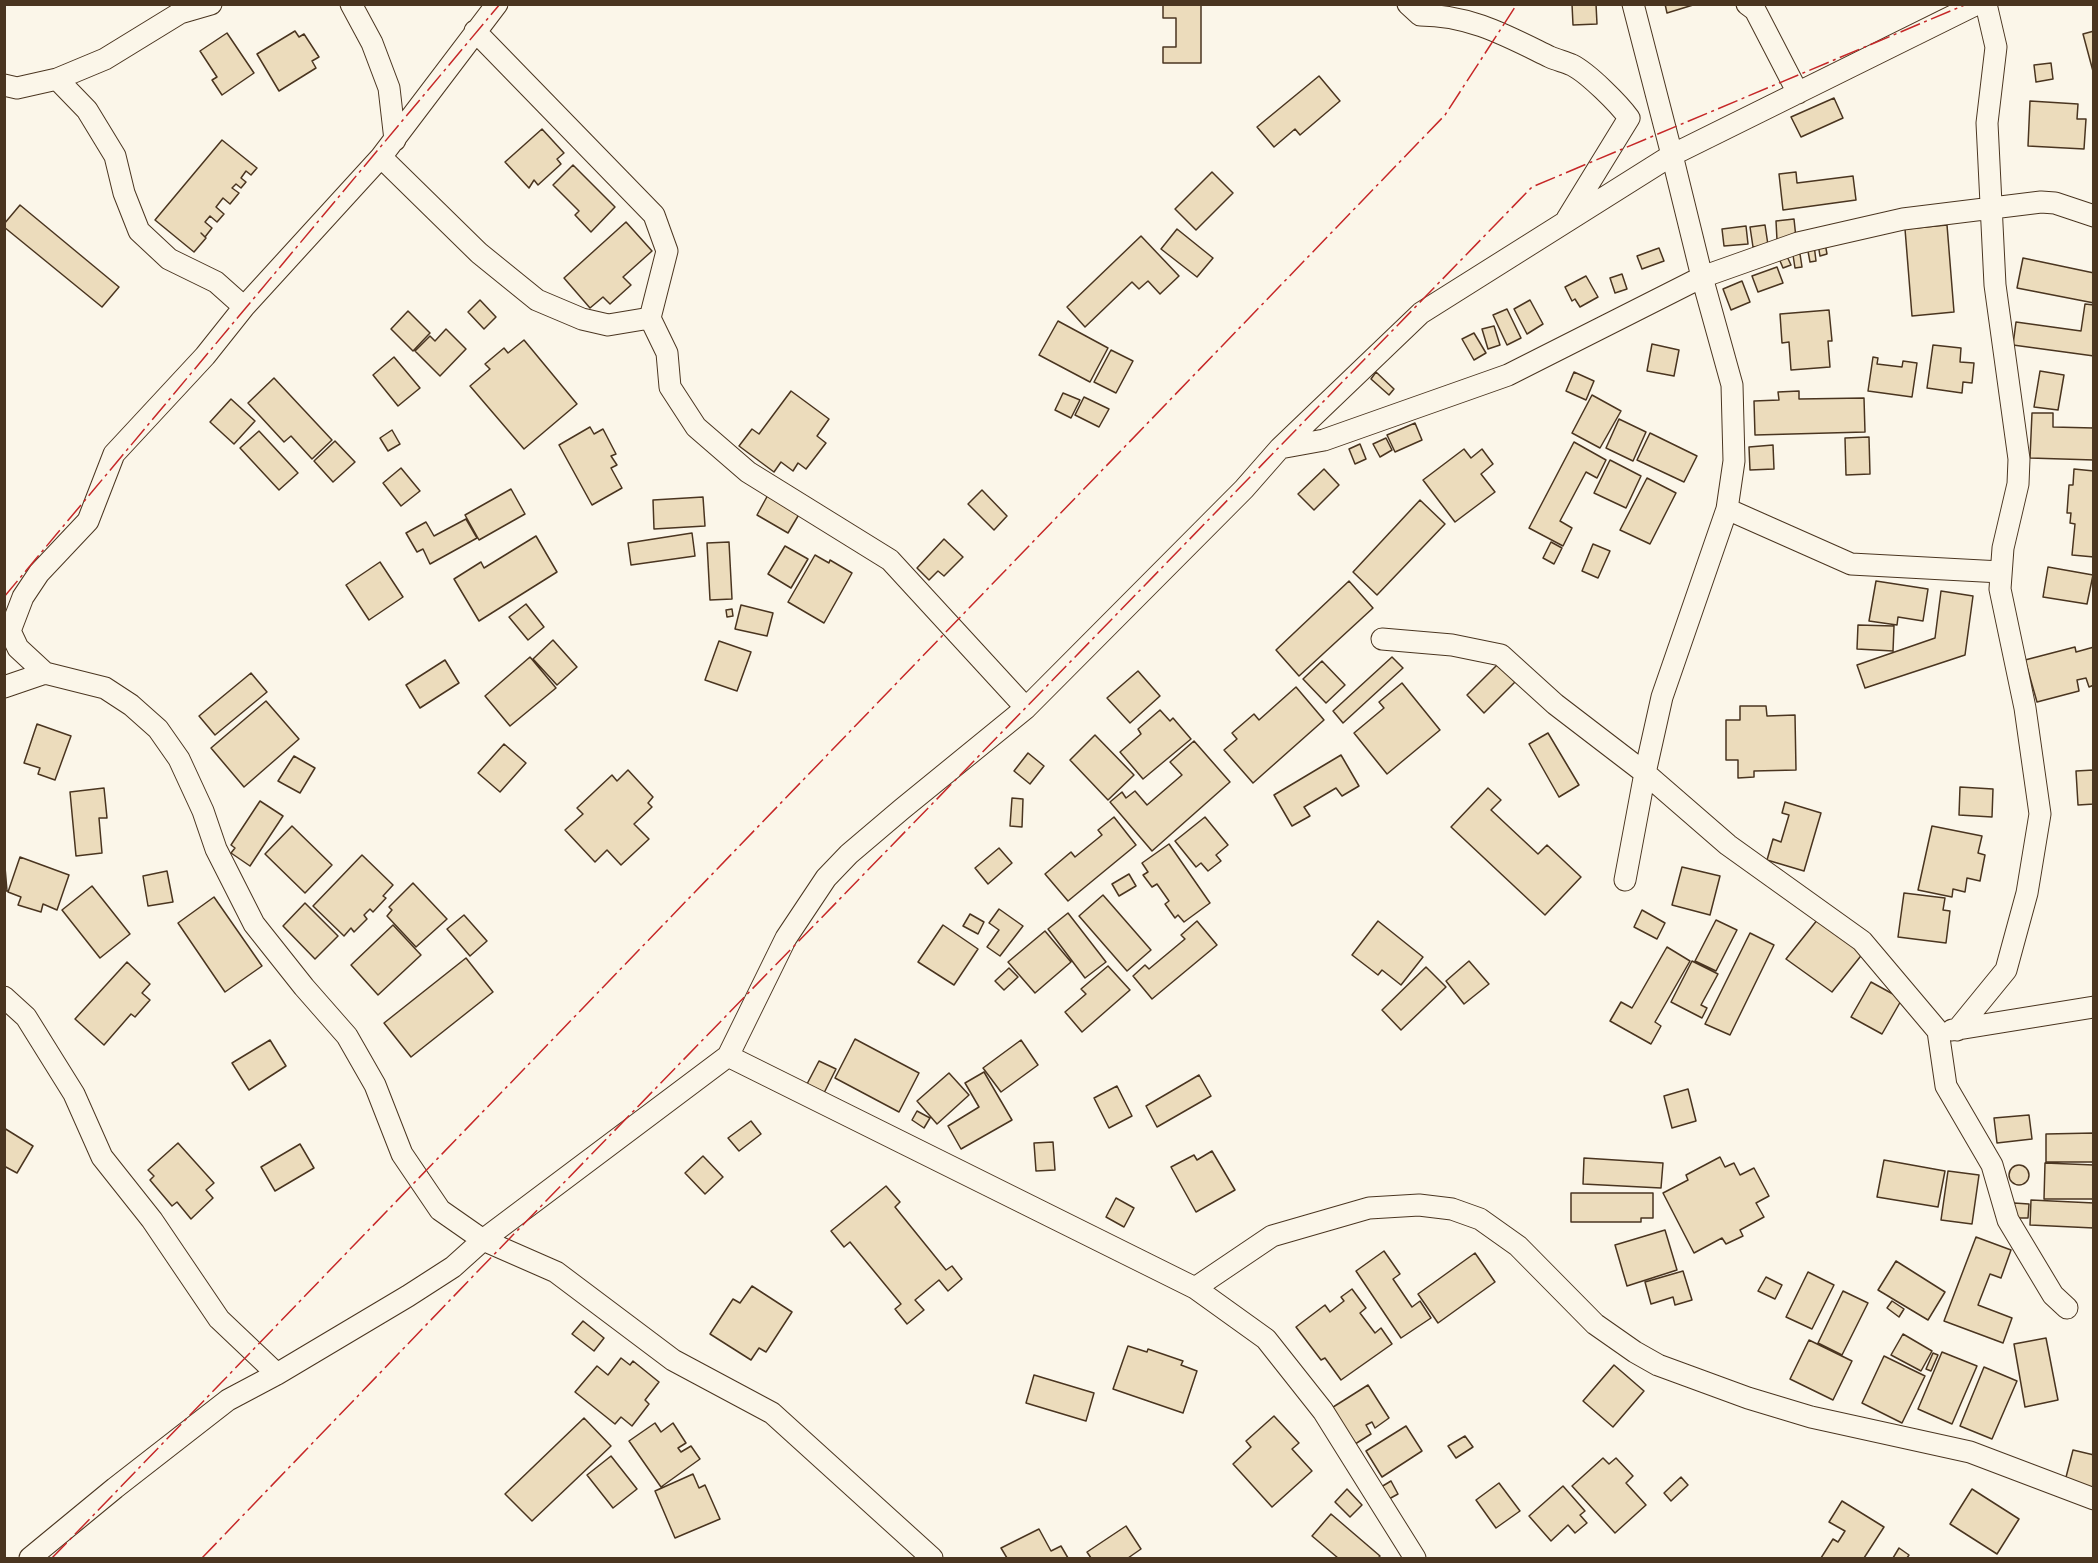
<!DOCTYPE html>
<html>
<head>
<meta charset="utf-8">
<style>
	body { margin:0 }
	#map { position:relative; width:2098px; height:1563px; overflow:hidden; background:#fbf6e9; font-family:"Noto Sans",sans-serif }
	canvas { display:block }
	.frame { position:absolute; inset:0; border:6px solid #4a3520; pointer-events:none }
</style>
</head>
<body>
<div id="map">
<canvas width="2098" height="1563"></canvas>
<div class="frame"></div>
</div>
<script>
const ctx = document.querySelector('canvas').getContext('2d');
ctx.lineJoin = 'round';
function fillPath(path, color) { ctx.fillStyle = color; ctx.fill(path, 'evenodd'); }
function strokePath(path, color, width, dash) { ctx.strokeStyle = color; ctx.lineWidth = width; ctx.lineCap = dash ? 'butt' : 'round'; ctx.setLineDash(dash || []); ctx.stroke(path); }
const building = new Path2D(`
	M1163 4H1201V63H1163V47H1176V18H1163Z
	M1572 4H1596L1597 24 1573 25Z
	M1665 4H1693V5L1667 13Z
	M295 31 299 37 304 34 319 57 312 61 316 68 279 91 257 54Z
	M2094 31V75L2083 34Z
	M227 33 254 73 222 95 212 80 217 77 200 51Z
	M2051 63 2053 79 2036 82 2034 65Z
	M1319 76 1340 101 1300 135 1295 129 1274 147 1257 127Z
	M1834 98 1843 118 1801 137 1791 117Z
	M2030 101 2078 104 2077 119H2086L2084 149 2028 146Z
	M542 129 564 153 557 159 561 164 538 185 534 180 529 188 505 162Z
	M222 140 257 168 251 175 246 171 241 178 246 182 241 188 236 184 232 188 239 193 230 204 223 198 216 207 224 214 217 222 210 216 205 222 212 228 205 237 201 233 206 238 194 252 155 220Z
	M573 165 615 207 591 232 575 215 579 211 553 185Z
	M1212 172 1233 193 1196 230 1175 209Z
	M1796 172 1797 183 1853 176 1856 200 1783 210 1779 174Z
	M20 205 119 287 102 307 4 227V224Z
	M1794 219 1796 238 1777 240 1776 221Z
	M626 222 652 251 623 277 631 285 610 304 603 297 590 308 564 278Z
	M1765 225 1768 245 1753 247 1750 227Z
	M1947 225 1954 312 1912 316 1905 229Z
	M1746 226 1748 244 1724 246 1722 229Z
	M1177 229 1213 258 1197 277 1161 249Z
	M1141 236 1179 276 1160 294 1148 281 1139 289 1132 282 1085 327 1067 307Z
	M1825 243 1827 254 1820 256 1818 244Z
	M1814 245 1816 261 1810 262 1807 246Z
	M1659 248 1664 261 1642 269 1637 256Z
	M1785 252 1791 265 1783 268 1778 256Z
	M1800 254 1802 267 1795 268 1793 255Z
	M2023 258 2094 273V303L2017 288Z
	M1777 267 1783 283 1758 292 1752 276Z
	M1622 274 1627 289 1615 293 1610 278Z
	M1586 276 1598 297 1580 307 1575 299 1572 301 1565 287Z
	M1742 281 1750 302 1731 310 1723 289Z
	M480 300 496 317 484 329 468 312Z
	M1530 300 1543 324 1527 334 1514 309Z
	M2085 304 2094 305V356L2013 345 2016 322 2081 331Z
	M1507 309 1521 338 1507 345 1493 315Z
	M1829 310 1832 341H1828L1830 367 1791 370 1789 342 1782 343 1780 314Z
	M408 311 430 333 413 351 391 329Z
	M1058 321 1108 348 1090 382 1039 355Z
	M1494 326 1500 345 1488 349 1482 329Z
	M446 329 466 349 440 376 415 351 430 336 435 341Z
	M1474 333 1486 353 1474 360 1462 339Z
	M524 340 577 404 524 449 470 386 490 369 485 364 504 348 508 353Z
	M1652 344 1679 350 1674 376 1647 371Z
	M1933 345 1961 348 1960 362 1974 363 1972 383 1963 382 1962 393 1927 388Z
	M1111 350 1133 361 1116 393 1094 382Z
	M394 357 420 388 398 406 373 375Z
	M1873 357 1878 358 1877 364 1902 367 1903 361 1917 363 1912 397 1868 391Z
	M2040 371 2064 375 2058 410 2034 407Z
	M1376 372 1394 389 1389 395 1371 379Z
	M1574 372 1594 381 1586 400 1566 391Z
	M274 378 332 440 312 459 291 436 284 442 248 403Z
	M791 391 829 419 817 436 826 443 806 469 798 463 793 471 781 462 774 472 739 446 752 429 759 434Z
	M1799 391V399L1864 398 1865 432 1755 435 1754 401 1779 400 1778 392Z
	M1063 393 1080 400 1071 418 1055 410Z
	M1592 395 1621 411 1600 448 1572 433Z
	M1084 397 1109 409 1099 427 1075 415Z
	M231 399 255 421 234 444 210 422Z
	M2032 413H2053V427L2094 428V460L2030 458Z
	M1619 419 1646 432 1633 461 1606 448Z
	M1415 423 1422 440 1395 452 1387 435Z
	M590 427 594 434 603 429 616 454 611 456 617 465 611 468 622 488 592 505 559 445Z
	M392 430 400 444 388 451 380 438Z
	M259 431 298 473 279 490 240 448Z
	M1650 433 1697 456 1684 482 1637 460Z
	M1869 437 1870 474 1846 475 1845 438Z
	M1386 438 1392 450 1380 457 1373 444Z
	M335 441 355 462 333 482 314 461Z
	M1574 442 1606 460 1597 478 1586 472 1560 521 1572 528 1563 546 1529 528Z
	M1360 444 1366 459 1355 464 1349 449Z
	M1773 445 1774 469 1750 470 1749 447Z
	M1464 449 1471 458 1482 449 1493 464 1481 474 1495 492 1455 522 1423 480Z
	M1610 460 1641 476 1626 508 1594 493Z
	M401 468 420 491 401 506 383 483Z
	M1324 469 1339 485 1314 510 1298 494Z
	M2074 469 2094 471V557L2072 555 2075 524 2070 523 2071 513H2067L2069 485H2073Z
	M1647 478 1676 493 1650 544 1620 530Z
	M511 489 525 514 479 540 465 515Z
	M982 490 1007 516 994 530 968 504Z
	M769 493 801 511 788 533 757 515Z
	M703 497 705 526 654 529 653 500Z
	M1420 500 1445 524 1377 595 1353 572Z
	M466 519 477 538 430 564 423 549 417 552 406 533 426 522 434 536Z
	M692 533 695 556 631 565 628 543Z
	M536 536 557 572 479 621 454 579 481 562 484 568Z
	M944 539 963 557 944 576 938 571 929 580 917 568Z
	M729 542 732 599 710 600 707 543Z
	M1551 542 1562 548 1554 564 1543 558Z
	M1593 544 1610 551 1598 578 1582 571Z
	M785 546 808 559 791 588 768 574Z
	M815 555 829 563 830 560 852 573 824 623 788 602Z
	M380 562 403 597 369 620 346 585Z
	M2048 567 2093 575 2087 604 2043 597Z
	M1349 581 1373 608 1299 676 1276 650Z
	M1876 581 1928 589 1923 621 1898 617 1897 625 1869 621Z
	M1941 591 1973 596 1965 655 1865 688 1857 665 1935 638Z
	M526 604 544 627 528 640 509 617Z
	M741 605 773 613 767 636 735 629Z
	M732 609 733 616 727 617 726 610Z
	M1858 625 1894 626 1893 651 1857 649Z
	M553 640 577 667 557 685 533 659Z
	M719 641 751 652 737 691 705 680Z
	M2075 647 2076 652 2094 647V685L2089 687 2086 678 2077 680 2079 691 2037 702 2025 660Z
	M530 657 556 688 510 726 485 696Z
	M1392 657 1403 668 1343 723 1333 711Z
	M445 660 459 683 420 708 406 685Z
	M1502 660 1519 678 1484 713 1467 695Z
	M1322 661 1345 685 1326 703 1303 679Z
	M1138 671 1160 696 1130 723 1107 698Z
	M251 673 267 692 215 735 199 716Z
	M1402 683 1440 730 1387 774 1354 733 1384 708 1379 702Z
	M1296 687 1324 720 1253 783 1224 750 1237 739 1232 733 1254 714 1259 720Z
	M266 701 299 739 244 787 211 748Z
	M1740 706H1766L1767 716 1795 715 1796 770 1754 771V777L1738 778V760H1726V720H1740Z
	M1160 710 1170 721 1173 718 1191 739 1143 779 1120 752 1141 734 1138 729Z
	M37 724 71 736 55 780 38 774 40 768 24 763Z
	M1548 733 1579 785 1559 797 1529 744Z
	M1095 735 1134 775 1108 800 1070 760Z
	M1194 741 1230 782 1152 851 1110 802 1122 792 1126 798 1135 791 1147 805 1182 775 1170 762Z
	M504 744 526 763 500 792 478 773Z
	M1028 753 1044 766 1030 784 1014 771Z
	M1341 755 1359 786 1342 796 1336 788 1304 807 1310 816 1292 826 1274 795Z
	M294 756 315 768 300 793 278 781Z
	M628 770 653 797 648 803 652 807 634 824 649 839 621 865 607 850 595 862 565 830 583 814 577 808 612 775 617 781Z
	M2094 770V804L2078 805 2076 771Z
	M1960 787 1993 789 1992 817 1959 815Z
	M104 788 107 818H99L102 853 76 856 70 792Z
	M1488 788 1501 800 1491 810 1538 854 1547 845 1581 877 1545 915 1451 827Z
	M1012 798 1023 799 1022 827 1010 826Z
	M260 801 283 816 250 866 231 853 235 848 231 845Z
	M1785 802 1821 813 1804 871 1767 860 1773 839 1781 842 1789 815 1782 813Z
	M1114 817 1136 845 1068 901 1045 874 1071 852 1075 857 1102 835 1098 830Z
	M1205 817 1228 845 1216 855 1221 861 1208 871 1201 863 1196 867 1175 841Z
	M292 826 332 865 305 893 265 854Z
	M1932 826 1982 836 1978 853 1985 855 1980 881 1967 878 1965 892 1953 889 1952 897 1918 890Z
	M1169 844 1210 903 1184 922 1178 915 1175 918 1165 904 1169 901 1157 884 1152 887 1143 875 1148 872 1142 863Z
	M999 848 1012 863 988 884 975 868Z
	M4 855 7 891H4Z
	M362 855 393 885 383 896 386 898 373 912 370 909 364 915 367 919 354 932 351 928 344 936 313 906Z
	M20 857 69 875 57 910 43 904 41 912 18 905 21 897 8 892Z
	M1682 867 1720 876 1710 915 1672 905Z
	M167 871 173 902 148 906 143 876Z
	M1129 874 1136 886 1119 896 1112 884Z
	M413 883 447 919 416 947 387 916 392 910 389 907Z
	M92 886 130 934 100 958 62 910Z
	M1904 893 1945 898 1943 910 1950 911 1946 943 1898 937Z
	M1103 895 1151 950 1127 971 1079 916Z
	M214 897 262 966 225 992 178 923Z
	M305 903 338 936 315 959 283 926Z
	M999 909 1023 926 1000 956 987 947 999 930 989 923Z
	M1642 910 1665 923 1657 939 1634 927Z
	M1068 913 1106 962 1085 978 1048 929Z
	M970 914 984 922 978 934 963 926Z
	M464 915 487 941 470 956 447 929Z
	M1818 919 1864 952 1832 992 1786 959Z
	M1716 920 1737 930 1716 971 1695 961Z
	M1197 921 1217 945 1152 999 1133 976 1145 965 1149 969 1185 939 1181 935Z
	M1378 921 1423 957 1401 985 1382 970 1378 975 1352 955Z
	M393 925 421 955 378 995 351 965Z
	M943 925 978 949 954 985 918 962Z
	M1045 931 1071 962 1035 993 1008 962Z
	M1750 933 1774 945 1730 1035 1705 1024Z
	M1667 947 1690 961 1655 1022 1661 1026 1651 1044 1610 1021 1621 1002 1632 1008Z
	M466 958 493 992 411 1057 384 1023Z
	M1469 961 1489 984 1464 1004 1446 981Z
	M1692 961 1718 974 1701 1005 1707 1008 1702 1018 1671 1002Z
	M127 962 150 984 142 993 150 1000 135 1017 131 1014 104 1045 75 1019Z
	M1108 966 1130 990 1082 1032 1065 1012 1086 994 1081 989Z
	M1426 967 1446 987 1401 1030 1382 1010Z
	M1009 968 1018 977 1004 990 995 981Z
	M1871 982 1902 999 1882 1034 1851 1017Z
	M855 1039 919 1073 899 1112 835 1078Z
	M270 1040 286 1066 249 1090 232 1063Z
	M1021 1040 1038 1065 1001 1092 983 1068Z
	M819 1061 836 1069 824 1093 807 1084Z
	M984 1072 1012 1120 961 1149 948 1126 979 1107 965 1083Z
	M949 1073 969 1095 937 1124 917 1101Z
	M1199 1075 1211 1096 1157 1127 1146 1106Z
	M1117 1086 1132 1116 1109 1128 1094 1098Z
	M1688 1089 1696 1121 1672 1128 1664 1096Z
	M917 1111 930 1118 924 1128 912 1120Z
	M2029 1115 2032 1139 1997 1143 1994 1118Z
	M751 1121 761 1134 739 1151 728 1138Z
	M4 1128 33 1146 17 1173 4 1166Z
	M2094 1133V1162H2046V1134Z
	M1053 1142 1055 1170 1036 1171 1034 1143Z
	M178 1143 214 1183 206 1190 213 1198 191 1219 177 1202 172 1206 150 1180 154 1176 148 1170Z
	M300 1144 314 1168 275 1191 261 1167Z
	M1212 1151 1235 1190 1196 1212 1171 1167 1194 1155 1197 1160Z
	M703 1156 723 1177 705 1194 685 1173Z
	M1720 1157 1725 1167 1734 1163 1740 1175 1754 1168 1769 1196 1756 1203 1764 1217 1740 1230 1743 1236 1726 1244 1722 1238 1694 1253 1663 1193 1688 1180 1686 1175Z
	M1584 1158 1663 1163 1661 1188 1583 1184Z
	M1884 1160 1945 1171 1938 1207 1877 1197Z
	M2045 1163 2094 1165V1199H2044Z
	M2009 1175a10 10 0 1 1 20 0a10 10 0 1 1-20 0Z
	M1948 1171 1979 1175 1972 1224 1941 1220Z
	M886 1186 900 1202 895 1207 946 1270 952 1266 962 1279 948 1291 939 1280 915 1300 924 1310 907 1324 895 1309 901 1304 850 1242 844 1247 831 1231Z
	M1571 1193H1653V1218H1641V1222H1571Z
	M1116 1198 1134 1208 1124 1227 1106 1217Z
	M2031 1200 2094 1203V1228L2030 1225Z
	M2014 1203 2029 1204 2028 1218H2013Z
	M1665 1230 1677 1270 1627 1286 1615 1245Z
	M1976 1237 2011 1250 2001 1278 1990 1274 1978 1305 2012 1318 2003 1343 1944 1321Z
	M1384 1251 1400 1274 1393 1279 1412 1307 1420 1301 1431 1318 1401 1338 1356 1271Z
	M1475 1253 1495 1282 1438 1323 1418 1294Z
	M1896 1261 1945 1292 1928 1320 1878 1290Z
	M1683 1271 1692 1300 1675 1305 1673 1297 1651 1304 1645 1282Z
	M1808 1272 1834 1285 1812 1329 1786 1317Z
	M1766 1277 1782 1285 1775 1299 1758 1291Z
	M752 1286 792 1312 766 1352 759 1348 751 1360 710 1334 733 1299 740 1303Z
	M1352 1289 1366 1308 1360 1313 1375 1333 1381 1328 1392 1344 1341 1380 1325 1358 1321 1360 1296 1327 1325 1305 1330 1312 1344 1301 1341 1297Z
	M1843 1291 1868 1303 1842 1355 1818 1343Z
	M1892 1301 1904 1309 1899 1317 1887 1308Z
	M583 1321 604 1338 594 1351 572 1334Z
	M1903 1334 1932 1351 1921 1371 1891 1355Z
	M2046 1338 2058 1400 2025 1407 2014 1344Z
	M1809 1340 1852 1361 1833 1400 1790 1379Z
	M1128 1346 1147 1352 1148 1349 1183 1361 1181 1365 1197 1371 1183 1413 1113 1389Z
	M1942 1352 1977 1366 1952 1424 1918 1409Z
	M1933 1353 1938 1355 1931 1371 1926 1369Z
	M1884 1356 1925 1376 1902 1423 1862 1403Z
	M621 1358 630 1365 633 1361 659 1382 645 1400 649 1404 632 1426 621 1417 615 1424 575 1392 597 1366 608 1375Z
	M1614 1365 1644 1391 1613 1427 1583 1401Z
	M1984 1367 2017 1381 1992 1439 1960 1426Z
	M1034 1375 1094 1393 1086 1421 1026 1403Z
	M1368 1385 1389 1418 1375 1428 1372 1422 1366 1425 1371 1434 1352 1446 1330 1409Z
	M1274 1416 1299 1443 1292 1449 1312 1471 1272 1507 1233 1464 1251 1447 1246 1441Z
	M584 1418 611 1446 532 1521 505 1494Z
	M655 1423 661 1432 673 1423 686 1443 678 1448 681 1452 691 1446 700 1459 661 1487 629 1441Z
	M1406 1426 1422 1451 1382 1477 1366 1451Z
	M1465 1436 1473 1447 1456 1458 1448 1446Z
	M2073 1450 2094 1455V1492L2064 1485Z
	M611 1456 637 1489 613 1508 587 1475Z
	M1603 1458 1609 1464 1616 1458 1633 1476 1626 1483 1646 1505 1615 1533 1572 1486Z
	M693 1474 699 1488 705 1485 720 1519 675 1538 655 1491Z
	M1681 1477 1688 1485 1671 1501 1664 1493Z
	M1391 1481 1398 1494 1389 1499 1381 1487Z
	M1499 1483 1520 1511 1496 1528 1476 1500Z
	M1563 1486 1585 1511 1580 1515 1587 1523 1575 1533 1568 1525 1551 1541 1529 1516Z
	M1347 1489 1362 1505 1350 1517 1335 1502Z
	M1972 1489 2019 1519 1997 1554 1950 1524Z
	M1842 1501 1884 1527 1864 1558H1821L1833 1539 1838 1542 1845 1531 1829 1522Z
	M1331 1514 1380 1556 1378 1558H1338L1312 1536Z
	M1126 1526 1141 1549 1128 1558H1091L1087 1552Z
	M1039 1529 1051 1551 1061 1546 1068 1558H1007L1001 1548Z
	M1899 1548 1909 1555 1907 1558H1893Z`);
const minor = new Path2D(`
	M351 4 372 43 389 88 395 140
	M1408 4 1420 15C1470 15 1507 36 1550 57 1557 60 1565 62 1572 65 1588 73 1619 104 1629 118L1567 219
	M1747 4 1755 10 1798 93
	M475 31 654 215 667 251 650 318 667 353 670 387 696 427 748 472 890 560 1026 708
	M57 79 87 110 115 156 124 193 139 231 169 259 216 282 244 307
	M4 85 17 88 57 79 105 59 180 13 211 4
	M381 157 479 253 537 300 582 319 608 325 650 318
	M1280 448 1421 313 1672 155 1977 4
	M1727 509 1851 564 2001 572
	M1382 639 1452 645 1501 655 1555 704 1645 773 1728 845 1862 941 1938 1031 1946 1086 1992 1165 2008 1220 2053 1295 2067 1308
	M45 673 18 648 10 631 23 597 39 573 88 521 114 454 205 356 244 307 381 157 497 4
	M4 687 45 673 105 688 131 705 158 729 179 759 203 811 216 849 254 924 304 987 347 1036 375 1085 402 1154 440 1210 483 1240 556 1272 673 1360 772 1413 932 1558
	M1625 880 1645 773 1662 697 1727 509 1734 461 1732 385 1702 277 1672 155 1633 4
	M4 997 26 1017 74 1094 102 1157 152 1220 219 1319 277 1374
	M1952 1030 2094 1007
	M1957 1030 2006 970 2027 893 2040 814 2025 708 2000 589 2003 548 2018 484 2019 459 1995 285 1987 123 1996 47 1986 4
	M728 1056 1195 1288 1272 1236 1369 1208 1419 1205 1452 1209 1480 1219 1518 1246 1595 1324 1635 1352 1658 1365 1748 1398 1811 1417 1970 1452 2094 1499
	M1195 1288 1266 1339 1323 1411 1415 1558
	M30 1558 115 1488 228 1400 277 1374 408 1296 453 1267 483 1240 728 1056 786 938 826 878 849 854 902 809 1026 708 1244 489 1280 448 1324 440 1508 375 1702 277 1798 243 1903 219 2041 202 2055 203 2094 216`);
const power = new Path2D(`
	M4 597 500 4
	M52 1558 1445 115 1517 4
	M202 1558 478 1271 1532 187 1967 4`);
fillPath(building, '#ecdcbc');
strokePath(building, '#4a3520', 1.5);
strokePath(minor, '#4a3520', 23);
strokePath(minor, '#fbf6e9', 21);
strokePath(power, '#c62828', 1.5, [21, 4.5, 3, 4.5]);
</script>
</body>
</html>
